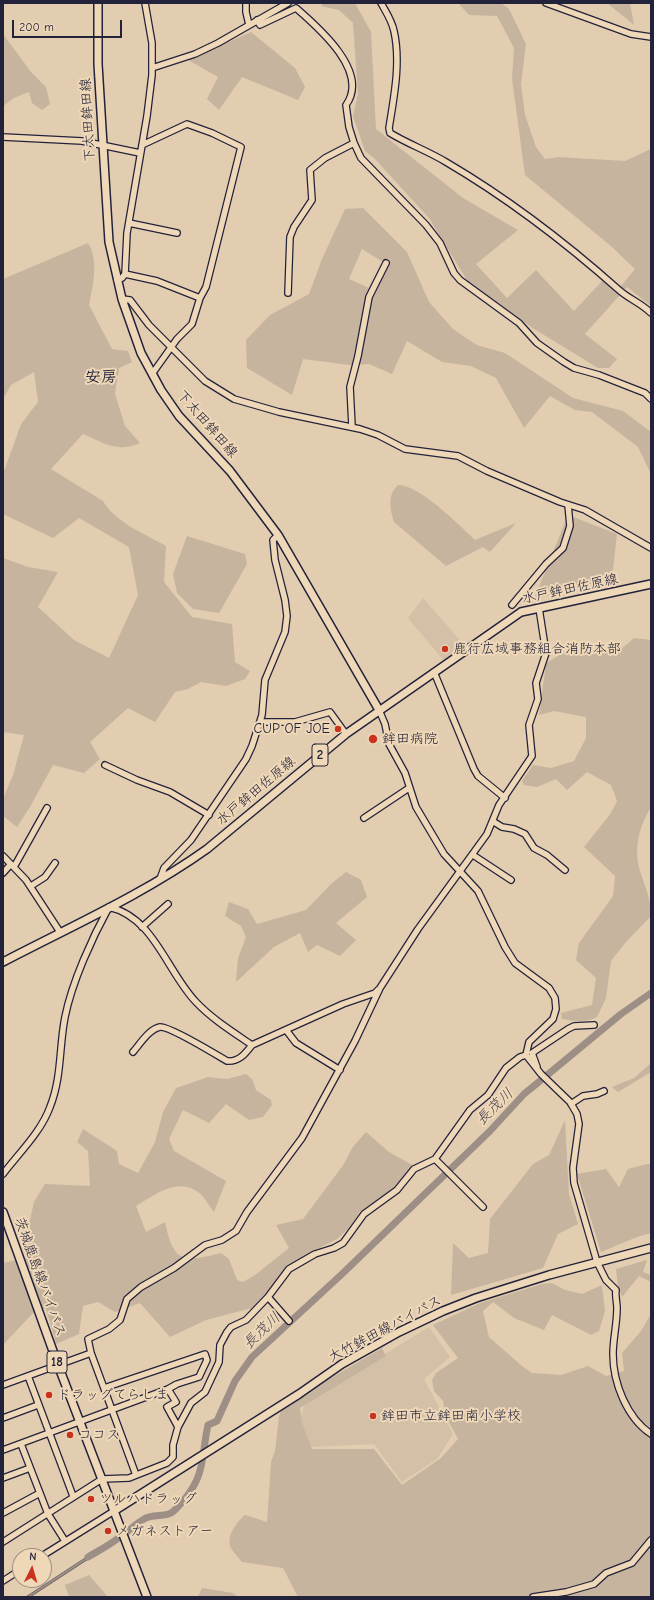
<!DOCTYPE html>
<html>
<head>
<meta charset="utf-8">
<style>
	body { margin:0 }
	#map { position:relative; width:654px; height:1600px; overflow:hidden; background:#e3cdb0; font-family:"Comic Neue",sans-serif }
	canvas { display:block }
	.frame { position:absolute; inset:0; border:4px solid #22223b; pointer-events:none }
	.north { position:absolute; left:12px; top:1548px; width:40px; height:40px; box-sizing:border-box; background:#efd8b8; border:1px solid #9d8f86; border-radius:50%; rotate:5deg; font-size:11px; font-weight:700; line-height:16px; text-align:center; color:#22223b }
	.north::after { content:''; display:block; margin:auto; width:14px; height:18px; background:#c8321e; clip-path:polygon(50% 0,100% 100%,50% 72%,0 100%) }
	.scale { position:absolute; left:12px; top:20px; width:110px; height:18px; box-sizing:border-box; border:2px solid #22223b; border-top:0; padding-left:5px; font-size:12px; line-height:14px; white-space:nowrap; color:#22223b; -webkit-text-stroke:3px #efd8b8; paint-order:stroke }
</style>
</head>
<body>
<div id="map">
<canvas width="654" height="1600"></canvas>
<div class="frame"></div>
<div class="north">N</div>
<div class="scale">200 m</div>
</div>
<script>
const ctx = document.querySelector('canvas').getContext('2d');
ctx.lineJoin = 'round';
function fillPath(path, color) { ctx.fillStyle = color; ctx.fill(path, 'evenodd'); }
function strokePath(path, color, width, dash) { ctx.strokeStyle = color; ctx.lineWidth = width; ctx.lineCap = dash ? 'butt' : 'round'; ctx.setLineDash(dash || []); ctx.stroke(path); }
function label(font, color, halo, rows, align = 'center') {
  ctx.font = font + ' "Comic Neue","Klee One",sans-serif'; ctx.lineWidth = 4; ctx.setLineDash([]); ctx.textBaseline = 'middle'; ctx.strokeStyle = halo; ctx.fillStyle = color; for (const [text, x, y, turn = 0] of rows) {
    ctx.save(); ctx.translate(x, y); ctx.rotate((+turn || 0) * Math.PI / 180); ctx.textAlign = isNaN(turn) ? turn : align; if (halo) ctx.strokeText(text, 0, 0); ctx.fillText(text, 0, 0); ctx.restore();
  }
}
const built = new Path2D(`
	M423 598 466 647 445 662 408 618Z
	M429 1327 450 1357 424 1379 453 1434 437 1459 402 1482 374 1444 311 1447 298 1428 305 1403Z`);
const green = new Path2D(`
	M323 3H355L371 32 376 129 463 198 518 230 476 264 507 298 536 270 574 311 603 280 621 286 635 269 612 247 525 175 512 79 514 48 497 16 469 15 458 3H501L509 9 526 44 521 84 525 115 536 147 545 159 559 157 625 161 651 149V306L627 287 585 334 617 359 609 368H598L531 327 468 282 429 218 374 158 365 151 353 116 358 94 353 23 339 10 321 6Z
	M607 3H630L634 25Z
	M251 32 295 68 305 87 298 100 242 77 219 110 207 99 218 77 188 60Z
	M3 34 31 72 46 87 50 104 42 110 32 103 29 92 14 98 3 106Z
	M363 208 407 252 429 302 453 329 477 345 505 353 573 398 623 411 651 432V474L638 447 592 412 575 410 550 396 524 428 496 378 471 366 442 362 407 341 392 374 369 364 349 365 303 359 292 395 247 368 246 340 270 315 309 294 322 259 345 209ZM362 249 383 262 369 288 349 279Z
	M88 243C99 260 93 286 89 305L112 349 128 351 132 362 119 368 115 394 125 426 140 443C116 453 105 443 83 434L51 469 103 501C115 522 145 534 166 546L164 582 192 617 232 624 235 662 250 671 245 679 226 686 201 682 188 689 175 692 155 722 128 708 90 742 100 759 84 773 53 765 30 807 17 827 3 816V799L13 775 24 735 3 732V558L28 567 58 572 38 607 74 640 109 658 138 595 129 547 79 518 53 538 3 514V474L21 424 38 402 34 372 11 385 3 399V279Z
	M398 485C419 484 460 526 475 540L516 523 490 552 483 547 446 566 394 522C390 509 387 495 398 485Z
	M568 515 617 534 612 579 534 599Z
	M187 536 245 554 247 564 219 613 193 609 177 593 173 574Z
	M634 638 651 640V807C638 829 633 850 641 874 646 889 651 900 651 916L626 942 611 961 606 998 597 1017C585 1023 575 1021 562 1019L561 1013 592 1005 596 978 576 960 579 943 613 896 615 876 584 847 611 813 617 801 611 785 587 772 567 790 556 779 537 787 524 785 522 781 533 765 551 768 574 761 586 738V717L554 711 539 715 546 664C556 656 569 648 583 648 610 648 609 662 634 638Z
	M346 872 361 880 367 897 336 923 356 940 340 956 317 945 308 952 300 933 274 947 236 982 238 958 246 937 241 926 225 916 229 902 248 909 257 924 306 910 331 884Z
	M651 1063V1072L618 1092 612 1087 634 1078Z
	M246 1074 252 1079 256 1090 271 1100 272 1105 263 1117 249 1120 226 1104 209 1123 183 1110 169 1139 174 1151 226 1181 214 1212C209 1206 204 1196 198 1192 176 1177 155 1195 136 1206L146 1232 165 1222C167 1231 169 1241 174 1249 182 1265 208 1256 221 1253L229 1259 237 1280 243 1282 255 1275 289 1248 276 1225 303 1219 344 1164 352 1148 366 1132 389 1152 414 1166 406 1174 403 1181 380 1200 360 1212 348 1229 337 1239 309 1253 283 1271 270 1289 252 1308 206 1320 170 1337 140 1303 115 1312 98 1302 83 1306 79 1334 56 1344 46 1308 33 1313 3 1345V1263L30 1257 22 1231 30 1220 34 1202 45 1184 90 1186 88 1151 77 1142 83 1129 117 1151 119 1164 138 1173 155 1142 163 1112 176 1088 208 1077 227 1079Z
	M565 1120 569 1194 578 1224 558 1234 543 1268 451 1295 453 1243 469 1258 488 1253 490 1219 533 1164 549 1155Z
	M647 1164H651V1233L637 1237 601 1252 577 1174 606 1169 619 1187 628 1169Z
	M647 1260 643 1272 651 1275V1282L639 1276 622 1297 618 1287 616 1269Z
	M552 1283 565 1290 582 1294 602 1285 605 1311 599 1331 591 1335 552 1315 544 1330 514 1318 493 1302 483 1311 489 1337 522 1366 532 1373 561 1375 588 1366 606 1376 624 1371 622 1353 641 1331 651 1314V1597H298L283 1568 242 1562C238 1557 232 1551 230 1546 227 1534 237 1522 245 1515L267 1522 271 1462 275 1451 279 1416 283 1406 382 1348 386 1356 300 1408 302 1423 312 1449H374L402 1485 441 1458 458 1439 446 1417 443 1401 434 1391 432 1380 436 1373 458 1358 433 1325 480 1303 542 1284Z
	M89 1575 108 1597H69L65 1585Z
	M202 1588 233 1593 238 1597H198Z`);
const water = new Path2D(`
	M95 1552 96 1554 30 1597H26Z`);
const river = new Path2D(`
	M546 1076 621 1014 651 993
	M88 1557C98 1551 108 1546 117 1539 127 1533 135 1524 144 1519 152 1514 164 1517 171 1513 176 1510 180 1504 184 1500 206 1473 201 1457 208 1425L217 1421 235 1381 252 1357 342 1274 490 1131 524 1094 540 1081`);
const minor = new Path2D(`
	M246 3V12L249 25
	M381 3C386 12 392 21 394 31 401 62 394 97 389 128L390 133C408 144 428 151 446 162 509 199 565 242 619 290 629 299 641 303 651 313
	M546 3 631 34 651 37
	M257 20 260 25 296 8C319 28 370 72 346 105L349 127 354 143 361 158 426 225 440 243 454 273 460 280 519 323 537 343 564 362 574 368 599 375 645 393 651 399
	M152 68 195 54 218 43 288 3
	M3 137 82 141 140 153
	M142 145 187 124 212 133 241 147 206 287 200 298 192 324 177 339 152 374
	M129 223 177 233
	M125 274 157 281 200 298
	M117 280 122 278 125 274 127 233 147 116 152 75V43L145 3
	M288 293 290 237 294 227 312 200 310 170 325 158 354 143
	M122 299 130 300 149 325 205 381 234 399 279 412 360 429 378 435 405 449 458 456 487 471 560 502 585 510 651 548
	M352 426 350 387 358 356 369 297 386 263
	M512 605 546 564 563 548 570 526 568 505
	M434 672 474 769 478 776 505 798
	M379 710 385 724 389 744 405 773 416 807 444 854 478 891 505 947 515 963 549 988 555 998 556 1009 553 1019 529 1042 526 1055 541 1074 570 1102 577 1114 579 1124 573 1168 574 1183 597 1262 606 1280 616 1290C615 1296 617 1302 617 1308 617 1324 613 1339 613 1354 613 1383 627 1418 651 1434
	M260 722H295L330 712 346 734
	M105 765 137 780 170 792 209 815
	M364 818 409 788
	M494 822 502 827 514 829 525 834 534 848 547 855 565 870
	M473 855 511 880
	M3 856 26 880 60 932
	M14 867 47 808
	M3 873 11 864
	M160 879 164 868 191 840 246 759 252 746 262 715 265 680 285 632 287 616 285 600 275 560 273 540 278 535
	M31 886 45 877 55 863
	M142 927 168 904
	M286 1030 296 1043 340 1070
	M133 1052C140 1044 149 1029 160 1027 169 1026 217 1055 227 1061 239 1062 245 1054 252 1045L343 1004 375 993 379 989
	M537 1067 532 1053 568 1029 574 1026 594 1025
	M571 1104 583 1096 597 1094 604 1091
	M435 1159 483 1207
	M3 1174C19 1153 41 1132 50 1107 62 1077 59 1047 65 1017 72 982 92 938 109 907 154 917 167 972 196 1002 212 1019 233 1032 252 1045
	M268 1297 289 1321
	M91 1353 88 1339 109 1329 120 1320 127 1299 141 1287 174 1268 205 1245 222 1240 236 1231 247 1212 302 1138 355 1041 380 988 418 929 487 834 499 805 532 756 529 725 538 699 536 683 546 653 539 608
	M28 1376 73 1496
	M3 1385 91 1353 136 1475
	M104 1388 205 1354 207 1360 199 1377 177 1384 168 1389
	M3 1418 38 1405
	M21 1444 48 1514 65 1541
	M3 1450 168 1389 176 1402 167 1407 178 1427
	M3 1478 30 1468
	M3 1513 40 1493
	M3 1542 102 1479 129 1478 167 1463 173 1457V1445L178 1427 191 1403 205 1392 219 1362 220 1345 227 1332 231 1327 246 1320 268 1297 289 1269 315 1254 334 1248 343 1243 364 1214 397 1190 414 1169 435 1159 470 1110 488 1095 506 1068 520 1057 526 1055
	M42 1556 114 1511
	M3 1581 20 1570
	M533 1597 566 1592 594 1584 606 1573 632 1563 651 1540`);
const major = new Path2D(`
	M98 3V64L109 242 122 299 141 353 161 390 179 416 230 471 278 535 379 710
	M3 962C72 926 144 894 207 849L346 734 521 612 651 584
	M3 1212 58 1365 147 1597
	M114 1511 299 1394 342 1364 399 1332 443 1311 476 1298 549 1275 651 1248`);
const markers = [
	[445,649,4,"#c8321e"],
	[338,729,4,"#c8321e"],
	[373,739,5,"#c8321e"],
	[49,1395,4,"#c8321e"],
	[373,1416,4,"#c8321e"],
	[70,1435,4,"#c8321e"],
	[91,1499,4,"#c8321e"],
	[108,1531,4,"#c8321e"]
];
const shields = [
	[320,755,16],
	[57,1362,20]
];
const shieldNames = [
	["2",320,755],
	["18",57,1362]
];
const streetNames = [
	["下太田鉾田線",88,120,-93],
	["下太田鉾田線",207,424,49],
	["水戸鉾田佐原線",570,589,-12],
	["水戸鉾田佐原線",256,791,-40],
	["茨城鹿島線バイパス",40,1277,70],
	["大竹鉾田線バイパス",385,1329,-28]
];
const poiNames = [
	["鹿行広域事務組合消防本部",453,649],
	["CUP OF JOE",330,729,"right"],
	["鉾田病院",382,739],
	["ドラッグてらしま",57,1395],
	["鉾田市立鉾田南小学校",381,1416],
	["ココス",78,1435],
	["ツルハドラッグ",99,1499],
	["メガネストアー",116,1531]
];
const waterNames = [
	["長茂川",495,1107,-44],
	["長茂川",262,1331,-44]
];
const quarterNames = [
	["安房",101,377]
];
fillPath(built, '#d4c0a7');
fillPath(green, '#c6b49f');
fillPath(water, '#9e8f86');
strokePath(water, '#6c6368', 1);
strokePath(river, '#9e8f86', 7);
strokePath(minor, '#22223b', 8);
strokePath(major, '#22223b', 10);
strokePath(minor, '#efd8b8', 5.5);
strokePath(major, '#efd8b8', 7);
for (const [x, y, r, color] of markers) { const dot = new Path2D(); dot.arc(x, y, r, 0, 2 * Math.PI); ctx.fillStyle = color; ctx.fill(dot); strokePath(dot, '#efd8b8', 1.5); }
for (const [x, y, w] of shields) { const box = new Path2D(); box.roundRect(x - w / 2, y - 11, w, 22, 3); ctx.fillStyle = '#efd8b8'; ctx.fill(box); strokePath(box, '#22223b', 1); }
label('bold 13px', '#22223b', null, shieldNames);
label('14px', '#22223b', '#efd8b8', streetNames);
label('14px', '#22223b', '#efd8b8', poiNames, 'left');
label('italic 15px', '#474352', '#efd8b8', waterNames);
label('bold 16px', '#22223b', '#efd8b8', quarterNames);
</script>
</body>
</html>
